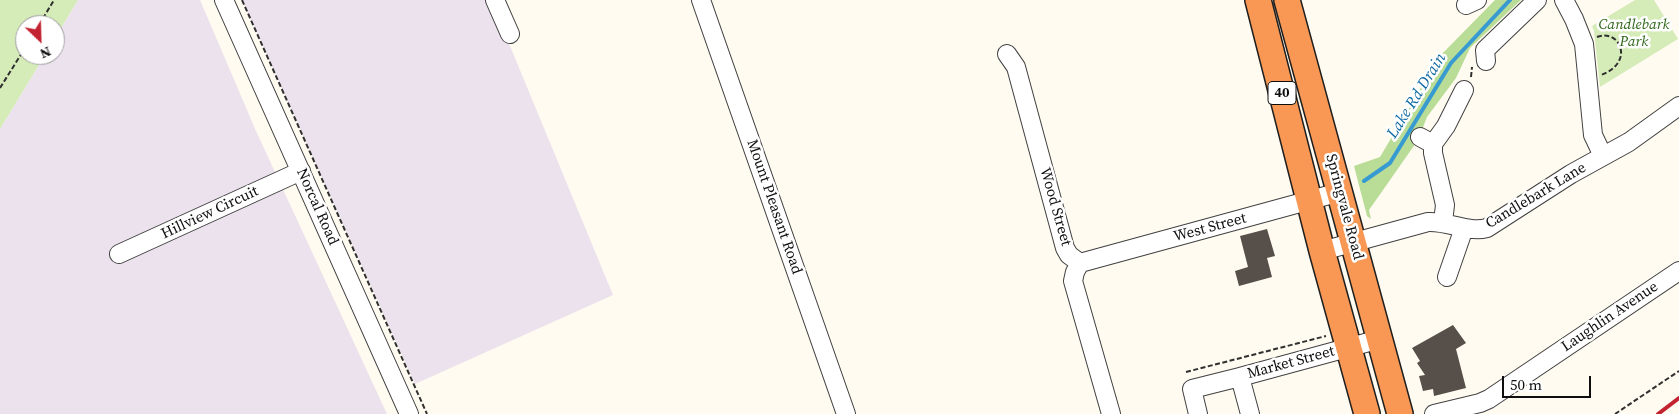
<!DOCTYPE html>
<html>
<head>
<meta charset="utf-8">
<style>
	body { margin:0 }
	#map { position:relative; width:1679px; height:414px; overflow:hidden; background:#fffbf0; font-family:"Source Serif 4",serif }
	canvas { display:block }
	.north { position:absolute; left:15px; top:15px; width:50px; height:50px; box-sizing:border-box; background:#fff; border:1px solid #9f9f9f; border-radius:50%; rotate:156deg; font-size:14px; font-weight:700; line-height:20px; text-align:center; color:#0e0e0e }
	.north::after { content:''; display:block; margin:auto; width:18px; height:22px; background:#c32231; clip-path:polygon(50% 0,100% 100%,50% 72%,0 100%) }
	.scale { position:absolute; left:1502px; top:376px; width:89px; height:22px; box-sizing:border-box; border:2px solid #0e0e0e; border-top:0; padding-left:6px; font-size:15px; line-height:18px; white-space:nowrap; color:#0e0e0e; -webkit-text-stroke:4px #fff; paint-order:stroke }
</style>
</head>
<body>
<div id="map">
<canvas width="1679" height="414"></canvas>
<div class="north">N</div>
<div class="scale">50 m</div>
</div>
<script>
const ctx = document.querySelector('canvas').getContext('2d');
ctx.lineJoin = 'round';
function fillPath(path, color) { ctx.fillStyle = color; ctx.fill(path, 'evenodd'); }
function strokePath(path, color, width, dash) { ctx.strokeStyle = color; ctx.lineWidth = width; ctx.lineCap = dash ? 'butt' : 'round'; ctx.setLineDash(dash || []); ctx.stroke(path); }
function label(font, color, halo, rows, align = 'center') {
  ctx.font = font + ' "Source Serif 4",serif'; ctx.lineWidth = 5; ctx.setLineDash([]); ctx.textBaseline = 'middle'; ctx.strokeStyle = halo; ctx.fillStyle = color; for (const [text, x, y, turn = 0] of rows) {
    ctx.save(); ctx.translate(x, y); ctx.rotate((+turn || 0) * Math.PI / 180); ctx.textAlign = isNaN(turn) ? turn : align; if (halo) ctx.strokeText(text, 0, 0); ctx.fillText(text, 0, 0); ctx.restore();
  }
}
const industrial = new Path2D(`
	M78 0H200L256 131 387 414H0V129L45 55H55V38Z
	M242 0H491L613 295 415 384Z`);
const green = new Path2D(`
	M0 0H78L55 38V25H25V55H45L0 129Z
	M1635 0H1654L1678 39 1600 87 1594 31 1592 26Z`);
const forest = new Path2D(`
	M1495 0H1521L1470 48 1456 78 1427 117 1418 140 1369 210 1371 219 1367 216 1354 166 1380 157 1439 57Z`);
const stream = new Path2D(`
	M1364 181 1390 163 1451 63 1510 0`);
const building = new Path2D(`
	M1267 229 1275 256 1267 258 1272 277 1239 286 1235 271 1248 267 1240 236Z
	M1453 325 1466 343 1456 349 1466 388 1434 396 1433 389 1423 391 1419 376 1425 375 1417 363 1420 361 1412 348Z`);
const path = new Path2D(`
	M242 0 427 414
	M39 25 54 0
	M1597 37C1619 28 1636 62 1601 75
	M1471 77 1472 67
	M0 88 25 48
	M1186 372 1326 336
	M1615 414 1679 371`);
const minor = new Path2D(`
	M224 0 409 414
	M495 0 510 34
	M701 0 846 414
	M1564 0 1574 19 1584 44 1593 135 1603 156
	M1466 5 1477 0
	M1007 54 1016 67 1065 248 1069 255 1080 263 1075 272 1073 281 1111 414
	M1486 61 1485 50 1537 0
	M1420 137 1433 144
	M1443 222 1445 205 1433 153V144L1446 126 1464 90
	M1322 251 1428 222C1449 221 1468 233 1487 228L1571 174 1629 142 1679 106
	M119 254 301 171
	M1080 263 1340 192
	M1447 277 1464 228
	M1198 414 1192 389 1240 377
	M1250 414 1240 377 1380 339
	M1434 414 1480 403 1489 399 1679 271`);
const highway = new Path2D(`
	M1258 0 1322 251 1367 414
	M1287 0 1400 414`);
const rail = new Path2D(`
	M1658 414 1679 398`);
const shields = [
	[1282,93,28]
];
const shieldNames = [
	["40",1282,93]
];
const parkNames = [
	["Candlebark",1634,25],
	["Park",1634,42]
];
const streetNames = [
	["Candlebark Lane",1536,196,-31],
	["Norcal Road",317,207,66],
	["Mount Pleasant Road",774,207,71],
	["Wood Street",1055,207,74],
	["Springvale Road",1344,207,75],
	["Hillview Circuit",210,213,-25],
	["West Street",1210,228,-15],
	["Laughlin Avenue",1610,317,-34],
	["Market Street",1291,363,-15]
];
const waterNames = [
	["Lake Rd Drain",1417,96,-58]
];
fillPath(industrial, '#ebe2ed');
fillPath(green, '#d5ebb8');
fillPath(forest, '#b9dc97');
strokePath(stream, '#379bd1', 4);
fillPath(building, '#574f4a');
strokePath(minor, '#414141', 20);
strokePath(highway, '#1f1f1f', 28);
strokePath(path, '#303030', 2, [5, 2.5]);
strokePath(minor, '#fff', 18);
strokePath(highway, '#f89854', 25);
strokePath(rail, '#c32231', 4);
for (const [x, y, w] of shields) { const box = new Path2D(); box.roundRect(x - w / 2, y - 11.5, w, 23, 4); ctx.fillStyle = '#fff'; ctx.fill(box); strokePath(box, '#0e0e0e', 1); }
label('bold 14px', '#0e0e0e', null, shieldNames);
label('italic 15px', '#30681c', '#fff', parkNames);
label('15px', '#0e0e0e', '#fff', streetNames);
label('italic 16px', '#136ca4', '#fff', waterNames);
</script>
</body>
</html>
